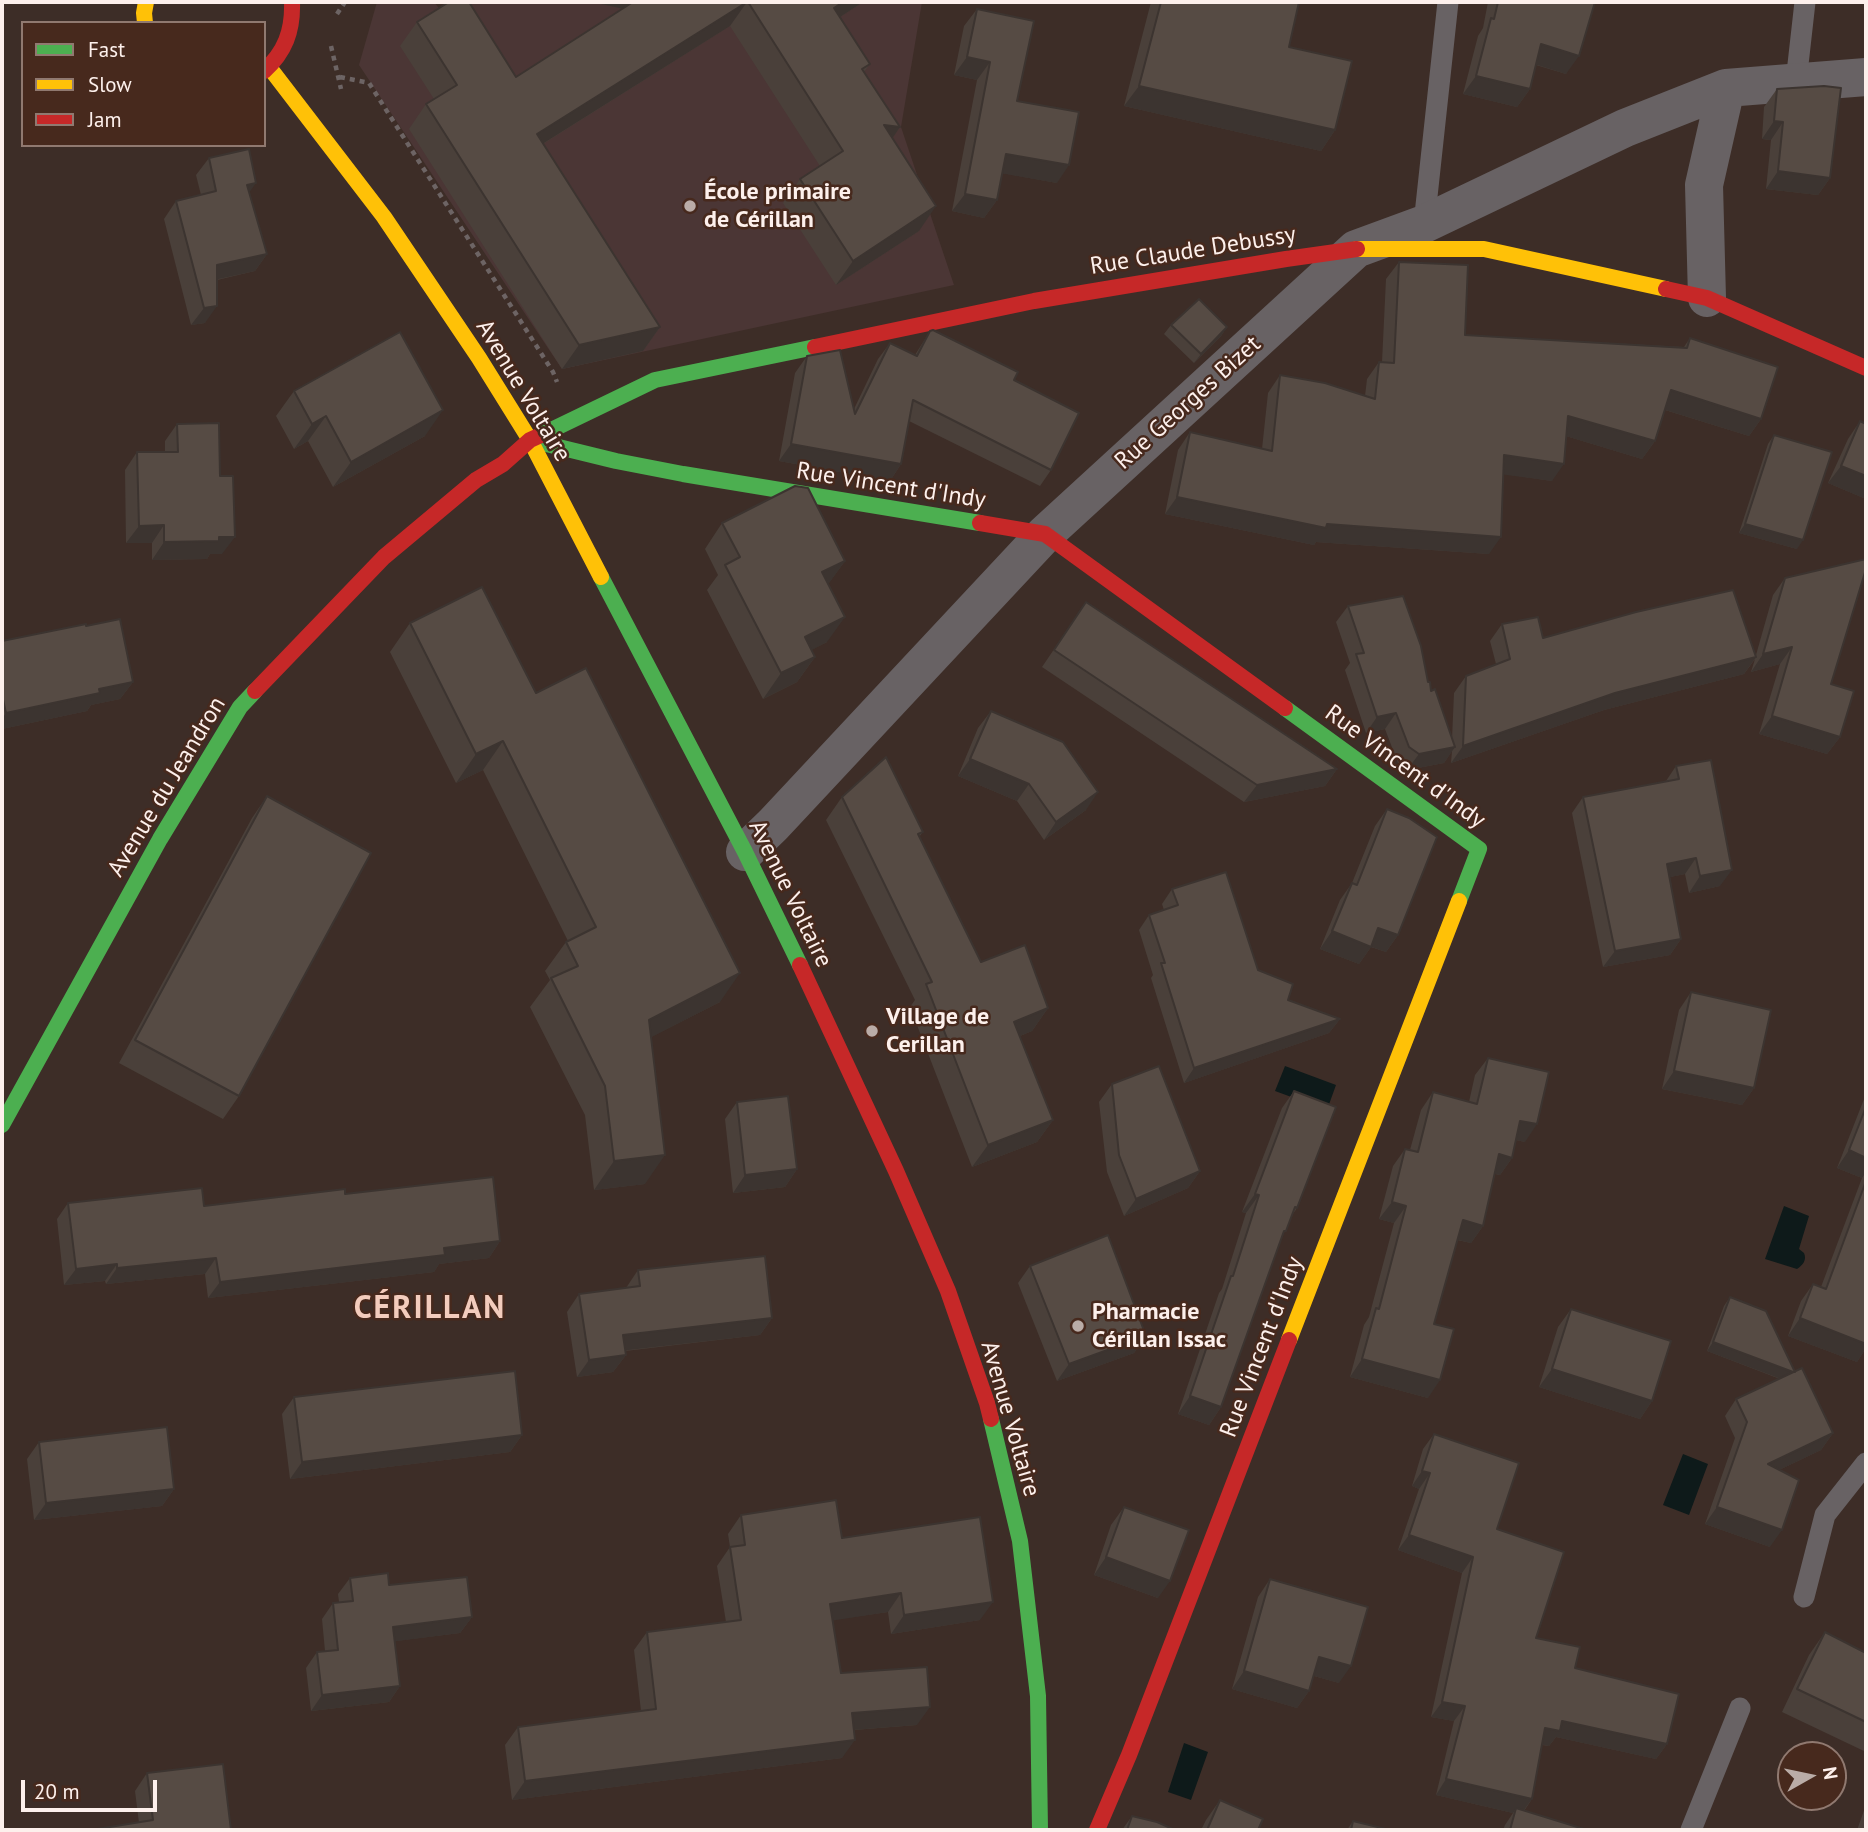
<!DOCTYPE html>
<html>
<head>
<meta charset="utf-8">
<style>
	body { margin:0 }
	#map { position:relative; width:1868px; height:1832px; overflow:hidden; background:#3d2d27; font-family:"PT Sans",sans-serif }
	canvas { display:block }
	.frame { position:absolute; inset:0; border:4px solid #fdf0ec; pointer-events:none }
	.legend { position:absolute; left:21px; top:21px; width:245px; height:126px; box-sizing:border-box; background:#47291d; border:2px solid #907970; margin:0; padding:9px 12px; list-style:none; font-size:21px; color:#fdf0ec }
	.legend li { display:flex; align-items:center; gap:14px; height:35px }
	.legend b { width:35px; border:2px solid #907970 }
	.north { position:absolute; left:1777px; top:1741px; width:70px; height:70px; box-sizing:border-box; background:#47291d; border:2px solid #907970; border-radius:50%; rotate:81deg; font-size:19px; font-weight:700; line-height:28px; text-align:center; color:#fdf0ec }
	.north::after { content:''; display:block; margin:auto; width:24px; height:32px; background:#baaca7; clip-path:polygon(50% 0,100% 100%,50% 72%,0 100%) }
	.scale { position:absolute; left:21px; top:1780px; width:136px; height:32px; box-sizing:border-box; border:4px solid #fdf0ec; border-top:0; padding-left:9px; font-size:21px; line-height:24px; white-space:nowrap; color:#fdf0ec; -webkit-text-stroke:5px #47291d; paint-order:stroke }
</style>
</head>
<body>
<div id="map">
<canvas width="1868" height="1832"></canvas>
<div class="frame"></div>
<ul class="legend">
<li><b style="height:9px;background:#4caf50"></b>Fast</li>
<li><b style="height:9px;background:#ffc107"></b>Slow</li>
<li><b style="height:9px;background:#c62828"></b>Jam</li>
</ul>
<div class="north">N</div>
<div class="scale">20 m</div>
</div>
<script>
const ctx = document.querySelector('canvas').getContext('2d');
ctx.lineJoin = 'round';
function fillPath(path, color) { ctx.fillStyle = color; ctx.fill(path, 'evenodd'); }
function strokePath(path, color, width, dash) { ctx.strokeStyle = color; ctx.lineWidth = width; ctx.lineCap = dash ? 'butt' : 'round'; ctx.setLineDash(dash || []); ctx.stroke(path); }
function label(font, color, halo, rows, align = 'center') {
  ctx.font = font + ' "PT Sans",sans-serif'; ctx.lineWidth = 5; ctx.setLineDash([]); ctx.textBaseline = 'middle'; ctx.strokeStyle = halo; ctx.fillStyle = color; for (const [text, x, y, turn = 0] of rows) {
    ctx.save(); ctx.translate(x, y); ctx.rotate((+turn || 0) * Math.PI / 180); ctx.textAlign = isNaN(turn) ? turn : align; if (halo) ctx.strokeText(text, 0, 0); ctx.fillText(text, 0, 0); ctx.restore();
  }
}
const education = new Path2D(`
	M377 2H434L446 17 468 2H922L901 127 954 285 562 369 359 65Z`);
const water = new Path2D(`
	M1285 1066 1336 1085 1327 1110 1275 1091Z
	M1784 1206 1809 1216 1799 1249 1804 1253C1807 1260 1803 1265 1797 1269L1765 1259Z
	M1683 1454 1708 1464 1689 1515 1663 1505Z
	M1184 1743 1208 1752 1191 1800 1168 1792Z`);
const path = new Path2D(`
	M337 14 345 2
	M331 46 341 89
	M340 77 369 83 553 372 557 382`);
const lane = new Path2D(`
	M1796 82 1805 2
	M1424 224 1448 2
	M1804 1597 1825 1515 1866 1463
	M1691 1830 1740 1708`);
const street = new Path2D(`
	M1707 298 1704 185 1726 88
	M745 852 773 825 1045 534 1356 249 1424 224 1625 128 1726 88 1866 77`);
const fast = new Path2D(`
	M541 435 655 380 815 347
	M530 440 616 461 683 474 980 523
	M601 577 745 852 800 965
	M1285 708 1479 849 1459 901
	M2 1125 160 839 240 707 255 691
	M991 1419 1020 1541 1038 1696 1040 1830`);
const slow = new Path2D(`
	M145 23 144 13 146 2
	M269 67 384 217 479 358 530 440 601 577
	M1357 249H1484L1666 289
	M1289 1340 1459 901`);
const jam = new Path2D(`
	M264 71C285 52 293 31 292 2
	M1666 289 1707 298 1866 368
	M815 347 1034 301 1286 259 1357 249
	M980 523 1045 534 1285 708
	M255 691 384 557 476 480 503 464 530 440 541 435
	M800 965 896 1171 948 1291 987 1403 991 1419
	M1097 1830 1129 1755 1289 1340`);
const wall = new Path2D(`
	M592 2H863L840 17 870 64 864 72 900 127 892 138 919 231 836 285 783 203 800 179 820 166 730 26 543 144 660 327 643 351 562 369 409 129 426 104 434 99 400 46 417 22 516 77 623 8Z
	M1151 2H1299L1289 47 1335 130 1321 151 1124 106Z
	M1488 2H1595L1566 74 1536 65 1530 89 1517 107 1463 94 1478 36 1483 28Z
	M977 9 1017 101 1057 183 1002 173 997 200 984 218 952 211 977 80 954 75 964 26Z
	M1777 89 1830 178 1818 195 1766 189 1771 140 1762 139 1764 107Z
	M209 158 249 193 267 254 255 271 217 280 205 323 191 325 164 219 176 201 201 195 196 175Z
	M1399 262 1465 335 1684 347 1690 338 1761 419 1749 436 1665 410 1655 441 1642 459 1566 436 1552 481 1504 474 1489 554 1316 542 1314 545 1165 514 1178 450 1190 432 1262 449 1268 393 1280 375 1365 396 1367 379 1379 362H1382L1386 279Z
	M1171 325 1227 327 1221 336 1194 363 1164 334Z
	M930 331 1014 380 1051 470 1040 486 909 421 901 464 890 481 779 461 795 373 807 356 854 409 878 359 890 343 915 355Z
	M294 391 425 436 333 487 308 441 294 449 276 416Z
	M1860 421 1866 499 1828 483 1848 439Z
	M177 424 220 476 222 554H210L207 559 152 560V543H126L125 470 137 452H165V441Z
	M1774 435 1797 549 1739 533 1768 444Z
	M722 523 845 561 828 584 827 642 811 650 815 657 797 682 763 699 707 590 718 575 705 549Z
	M1785 578 1831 684 1840 737 1827 754 1759 734 1780 664 1751 672 1755 659 1744 674 1604 710 1451 763 1452 751 1444 763 1407 770 1398 763 1385 729 1366 733 1345 670 1350 663 1336 622 1348 606 1428 682 1452 739 1454 693 1466 676 1496 664 1490 641 1502 624 1543 638 1756 655 1773 595Z
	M1086 602 1337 769 1325 786 1244 802 1042 667Z
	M410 623 536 693 720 1002 651 1037 645 1184 594 1190 585 1115 530 1007 550 980 545 971 566 942 568 941 483 770 456 783 390 652Z
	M86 626 133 682 120 699 91 705 87 711 2 729V641Z
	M991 711 1086 810 1044 840 1017 801 958 776 978 728Z
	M1676 766 1720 886 1689 893 1685 874 1670 877 1681 939 1670 955 1603 967 1572 813 1583 797 1666 781Z
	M267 796 239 1096 223 1119 119 1063 252 818Z
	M842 797 923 832 919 837 981 962 1048 1008 1032 1031 1020 1036 1053 1120 1037 1142 972 1167 910 1007 915 1000 826 820Z
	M1387 809 1398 935 1386 952 1371 947 1359 964 1320 949 1340 900 1352 883 1375 826Z
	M1172 889 1258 970 1288 1000 1340 1019 1329 1033 1184 1083 1151 978 1153 975 1139 930 1149 915 1164 910 1162 904Z
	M1691 992 1754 1088 1742 1105 1662 1089 1679 1010Z
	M1488 1058 1525 1142 1516 1140 1512 1158 1500 1175 1495 1174 1483 1226 1471 1243 1457 1240 1434 1324 1428 1398 1350 1377 1364 1325 1369 1317 1394 1223 1379 1219 1393 1166 1405 1149 1410 1150 1421 1110 1433 1092 1469 1102 1475 1075Z
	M1112 1084 1200 1171 1188 1188 1124 1216 1107 1172 1099 1102Z
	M1294 1091 1297 1208 1293 1214 1282 1237 1221 1407 1209 1425 1178 1414 1219 1293 1222 1289 1246 1213 1242 1212 1282 1108Z
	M1866 1094V1348L1857 1362 1788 1336 1801 1301 1813 1284 1821 1287 1862 1178 1837 1168Z
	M737 1102 797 1169 785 1187 733 1193 725 1119Z
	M345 1194 500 1241 489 1258 439 1264 434 1272 208 1298 205 1274 106 1284 105 1281 64 1285 57 1219 68 1203 204 1206Z
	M1030 1266 1146 1336 1134 1353 1057 1381 1018 1283Z
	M638 1270 772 1318 760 1335 625 1351 626 1355 613 1372 577 1377 567 1312 579 1294 626 1288Z
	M1730 1297 1795 1372 1833 1433 1821 1450 1779 1470 1770 1547 1705 1524 1735 1438 1725 1416 1736 1399 1780 1379 1707 1351 1724 1306Z
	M1571 1309 1652 1401 1640 1419 1539 1387 1558 1327Z
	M294 1397 522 1435 510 1452 290 1479 282 1414Z
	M1434 1434 1497 1529 1536 1638 1575 1668 1667 1744 1656 1759 1556 1737 1549 1746 1542 1745 1532 1799 1524 1811 1587 1830H1503L1505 1825 1513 1813 1436 1795 1454 1721 1431 1717 1462 1573 1398 1550 1419 1489 1412 1486 1423 1449Z
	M39 1442 174 1489 162 1506 34 1520 27 1459Z
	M1124 1507 1158 1598 1094 1575 1111 1525Z
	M741 1515 842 1538 980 1620 891 1634 888 1612 832 1620 841 1673 917 1725 854 1730 842 1758 512 1800 505 1745 518 1727 641 1711 634 1650 647 1632 726 1622 717 1566 730 1547 728 1534Z
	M350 1578 389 1585 472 1617 460 1633 395 1641 400 1686 389 1702 311 1711 306 1668 317 1652 325 1651 322 1619 333 1603 339 1602 338 1594Z
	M1270 1579 1339 1683 1314 1676 1309 1691 1297 1708 1232 1689 1258 1597Z
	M1825 1632 1866 1653V1752L1782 1712 1809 1655Z
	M147 1773 231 1830 139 1823 135 1791Z
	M1220 1800 1258 1830H1201L1206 1820Z
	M1866 1805V1830H1857Z
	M1132 1816 1175 1830H1122Z
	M1353 1821 1390 1830H1347Z`);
const shadedWall = new Path2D(`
	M592 2H645L638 12Z
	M747 2 730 26 520 158 537 134Z
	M843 2H863L817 32 834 8Z
	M1541 44 1579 56 1566 74 1528 62Z
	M967 57 990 62 977 80 954 75Z
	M1476 76 1530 89 1517 107 1463 94Z
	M1139 86 1335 130 1321 151 1124 106Z
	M1774 121 1783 122 1771 140 1762 139Z
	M884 125 900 127 883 152Z
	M1006 154 1069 165 1057 183 994 172Z
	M1778 171 1830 178 1818 195 1766 189Z
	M256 183 244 200 247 185Z
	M965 194 997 200 984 218 952 211Z
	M936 206 919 231 836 285 853 261Z
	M267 254 255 271 205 282 217 265Z
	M217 306 205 323 191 325 204 308Z
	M660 327 643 351 562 369 579 345Z
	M1227 327 1221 336 1194 363 1201 354Z
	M1671 390 1761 419 1749 436 1659 408Z
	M443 410 425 436 333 487 351 462Z
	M326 416 308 441 294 449 312 424Z
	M1568 416 1655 441 1642 459 1556 433Z
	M791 444 901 464 890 481 779 461Z
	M1504 455 1564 464 1552 481 1492 473Z
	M1841 466 1866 476V499L1828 483Z
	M1177 497 1501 537 1489 554 1316 542 1314 545 1165 514Z
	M1745 524 1803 540 1797 549 1739 533Z
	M164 525 152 543H126L139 526Z
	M219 537H235L222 554H210L207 559 152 560 164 542Z
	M845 561 827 586 822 572Z
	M845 617 827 642 787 663 805 637Z
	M1792 647 1780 664 1751 672 1763 654Z
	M815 657 797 682 763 699 781 673Z
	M1756 657 1744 674 1604 710 1451 763 1463 746 1615 693Z
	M133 682 120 699 91 705 87 711 2 729V719L6 713 99 689Z
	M1396 713 1385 729 1366 733 1377 717Z
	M1772 716 1840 737 1827 754 1759 734Z
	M503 741 483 770 456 783 476 754Z
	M1455 747 1444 763 1407 770 1419 754Z
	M970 759 1029 784 1017 801 958 776Z
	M1337 769 1325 786 1244 802 1257 785Z
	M1098 792 1086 810 1044 840 1056 822Z
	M1696 858 1685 874 1656 880 1667 864Z
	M1732 870 1720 886 1689 893 1700 876Z
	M1378 928 1398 935 1386 952 1366 945Z
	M1332 931 1371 947 1359 964 1320 949Z
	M1681 939 1670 955 1603 967 1615 951Z
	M740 973 720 1002 628 1049 649 1020Z
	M1048 1008 1032 1031 998 1045 1014 1022Z
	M1340 1019 1329 1033 1184 1083 1194 1068Z
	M1674 1071 1754 1088 1742 1105 1662 1089Z
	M1053 1120 1037 1142 972 1167 988 1145Z
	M1520 1121 1537 1124 1525 1142 1508 1138Z
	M1849 1150 1866 1158V1172L1862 1178 1837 1168Z
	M1499 1154 1512 1158 1500 1175 1487 1172Z
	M665 1155 645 1184 594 1190 614 1161Z
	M797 1169 785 1187 733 1193 745 1175Z
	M1200 1171 1188 1188 1124 1216 1136 1199Z
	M1255 1194 1259 1195 1246 1213 1242 1212Z
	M1392 1202 1406 1206 1394 1223 1379 1219Z
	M1463 1220 1483 1226 1471 1243 1450 1238Z
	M500 1241 489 1258 439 1264 434 1272 208 1298 220 1282 444 1248Z
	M216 1258 205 1274 106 1284 117 1268Z
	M117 1264 105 1281 64 1285 76 1269Z
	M772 1318 760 1335 611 1352 623 1335Z
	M1800 1318 1866 1344V1348L1857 1362 1788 1336Z
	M1146 1336 1134 1353 1057 1381 1069 1364Z
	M1713 1342 1796 1373 1789 1382 1707 1351Z
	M626 1355 613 1372 577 1377 589 1360Z
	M1362 1359 1440 1380 1428 1398 1350 1377Z
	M1552 1369 1652 1401 1640 1419 1539 1387Z
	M1190 1396 1221 1407 1209 1425 1178 1414Z
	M1833 1433 1821 1450 1756 1481 1768 1464Z
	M522 1435 510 1452 290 1479 302 1462Z
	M1422 1471 1430 1473 1419 1489 1412 1486Z
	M174 1489 162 1506 34 1520 46 1503Z
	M1717 1507 1782 1530 1770 1547 1705 1524Z
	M1409 1535 1473 1557 1462 1573 1398 1550Z
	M1106 1557 1170 1581 1158 1598 1094 1575Z
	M901 1593 888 1612 817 1623 830 1604Z
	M993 1602 980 1620 891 1634 904 1615Z
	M472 1617 460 1633 382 1643 393 1627Z
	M1319 1657 1351 1666 1339 1683 1307 1674Z
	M1244 1671 1309 1691 1297 1708 1232 1689Z
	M400 1686 389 1702 311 1711 322 1695Z
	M1442 1702 1465 1706 1454 1721 1431 1717Z
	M930 1707 917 1725 839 1731 852 1713Z
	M1562 1721 1667 1744 1656 1759 1556 1737 1549 1746 1534 1743 1545 1728Z
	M855 1740 842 1758 512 1800 525 1781Z
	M1446 1779 1532 1799 1521 1814 1516 1808 1513 1813 1436 1795Z`);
const building = new Path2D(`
	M449 2H469L516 77 633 2H747L537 134 660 327 579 345 426 104 457 85 417 22Z
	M748 2H843L834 8 870 64 862 69 900 127 884 125 936 206 853 261 800 179 843 151Z
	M1161 2H1299L1289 47 1352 61 1335 130 1139 86Z
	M1498 2H1595L1579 56 1541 44 1530 89 1476 76 1491 18 1494 19Z
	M977 9 1034 21 1017 101 1079 112 1069 165 1006 154 997 200 965 194 990 62 967 57Z
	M1824 86 1841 88 1830 178 1778 171 1783 122 1774 121 1777 89Z
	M249 149 256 183 247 185 267 254 217 265V306L204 308 176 201 216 191 209 158Z
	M1399 262 1468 265 1465 335 1687 348 1690 338 1778 367 1761 419 1671 390 1655 441 1568 416 1564 464 1504 455 1501 537 1327 524 1326 528 1177 497 1190 432 1272 451 1280 375 1325 383 1375 399 1379 362 1394 363Z
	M1199 299 1227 327 1201 354 1171 325Z
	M933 330 1018 372 1014 380 1079 413 1051 470 913 400 901 464 791 444 807 356 840 350 855 414 890 343 917 356 930 331Z
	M400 332 443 410 351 462 326 416 312 424 294 391Z
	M1860 421 1866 424V476L1841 466Z
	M219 423 220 476H233L235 537H219V541L164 542V525L139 526 137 452H178L177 424Z
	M1774 435 1832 452 1803 540 1745 524Z
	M795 486 808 488 845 561 822 572 845 617 805 637 815 657 781 673 725 565 740 557 722 523Z
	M1866 559V569L1831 684 1854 691 1840 737 1772 716 1792 647 1763 654 1785 578Z
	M482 587 536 693 586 668 740 973 649 1020 665 1155 614 1161 605 1086 551 978 578 966 566 942 596 927 503 741 476 754 410 623Z
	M1733 590 1756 657 1615 693 1463 746 1466 676 1510 659 1502 624 1538 617 1543 638 1636 612Z
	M1403 596 1421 646 1428 682H1430L1431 691 1435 689 1455 747 1419 754 1409 747 1396 713 1377 717 1356 654 1364 653 1348 606Z
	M1086 602 1337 769 1257 785 1054 650Z
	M120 619 133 682 99 689 100 693 6 713 2 695V641L86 624V626Z
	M991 711 1063 742 1098 792 1056 822 1029 784 970 759Z
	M886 757 923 832 918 834 981 962 1025 945 1048 1008 1014 1022 1053 1120 988 1145 926 984 932 982 842 797Z
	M1711 760 1732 870 1700 876 1696 858 1667 864 1681 939 1615 951 1583 797 1679 779 1676 766Z
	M267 796 371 853 239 1096 135 1040Z
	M1387 809 1409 818 1437 837 1398 935 1378 928 1371 947 1332 931 1352 883 1357 885Z
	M1226 872 1258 970 1293 984 1288 1000 1340 1019 1194 1068 1161 963H1165L1149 915 1178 905 1172 889Z
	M1691 992 1771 1010 1754 1088 1674 1071Z
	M1488 1058 1549 1072 1537 1124 1520 1121 1512 1158 1499 1154 1483 1226 1463 1220 1434 1324 1454 1329 1440 1380 1362 1359 1376 1308 1379 1309 1406 1206 1392 1202 1405 1149 1418 1152 1433 1092 1477 1104Z
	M1159 1066 1200 1171 1136 1199 1119 1155 1112 1084Z
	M1294 1091 1336 1107 1297 1208 1295 1207 1286 1231H1284L1221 1407 1190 1396 1231 1276H1233L1259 1195 1255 1194Z
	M788 1096 797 1169 745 1175 737 1102Z
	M1866 1107V1158L1849 1150Z
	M493 1177 500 1241 444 1248 445 1255 220 1282 216 1258 117 1268V1264L76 1269 68 1203 202 1188 204 1206 345 1189V1194Z
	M1866 1181V1344L1800 1318 1813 1284 1826 1289Z
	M1108 1235 1146 1336 1069 1364 1030 1266Z
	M765 1256 772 1318 623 1335 626 1355 589 1360 579 1294 640 1286 638 1270Z
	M1730 1297 1766 1311 1795 1372H1793L1713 1342Z
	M1571 1309 1671 1341 1652 1401 1552 1369Z
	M1802 1368 1833 1433 1768 1464 1799 1480 1782 1530 1717 1507 1747 1422 1736 1399Z
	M515 1371 522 1435 302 1462 294 1397Z
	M167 1427 174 1489 46 1503 39 1442Z
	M1434 1434 1519 1463 1497 1529 1564 1552 1536 1638 1580 1647 1575 1668 1679 1694 1667 1744 1562 1721 1560 1731 1545 1728 1532 1799 1446 1779 1465 1706 1442 1702 1473 1557 1409 1535 1430 1473 1422 1471Z
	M836 1500 842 1538 980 1517 993 1602 904 1615 901 1593 830 1604 841 1673 927 1667 930 1707 852 1713 855 1740 525 1781 518 1727 656 1709 647 1632 741 1620 730 1547 745 1545 741 1515Z
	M1124 1507 1189 1530 1170 1581 1106 1557Z
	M388 1573 389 1585 467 1577 472 1617 393 1627 400 1686 322 1695 317 1652 338 1650 333 1603 353 1601 350 1578Z
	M1270 1579 1368 1607 1351 1666 1319 1657 1309 1691 1244 1671Z
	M1825 1632 1866 1653V1722L1797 1689Z
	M223 1764 231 1830H91L153 1820 147 1773Z
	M1220 1800 1263 1819 1258 1830H1207Z
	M1516 1808 1587 1830H1510Z
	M1132 1816 1157 1822 1175 1830H1127Z
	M1353 1821 1390 1830H1351Z`);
const markers = [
	[690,206,7,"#baaca7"],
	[872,1031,7,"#baaca7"],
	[1078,1326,7,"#baaca7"]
];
const poiNames = [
	["École primaire",704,192],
	["de Cérillan",704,220],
	["Village de",886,1017],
	["Cerillan",886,1045],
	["Pharmacie",1092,1312],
	["Cérillan Issac",1092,1340]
];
const streetNames = [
	["Rue Claude Debussy",1193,251,-9],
	["Avenue Voltaire",523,391,59],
	["Rue Georges Bizet",1188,403,-42],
	["Rue Vincent d'Indy",891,486,9],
	["Rue Vincent d'Indy",1405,767,36],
	["Avenue du Jeandron",167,787,-59],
	["Avenue Voltaire",790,894,64],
	["Rue Vincent d'Indy",1262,1347,-69],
	["Avenue Voltaire",1010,1419,74]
];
const districtNames = [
	["CÉRILLAN",430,1309]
];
fillPath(education, '#4b3635');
fillPath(water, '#0e1a1a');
strokePath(path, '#6d6464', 4.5, [5, 5]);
strokePath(lane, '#686264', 21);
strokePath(street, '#686264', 38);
strokePath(fast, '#4caf50', 16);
strokePath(slow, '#ffc107', 16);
strokePath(jam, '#c62828', 16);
fillPath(wall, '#4a403a');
fillPath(shadedWall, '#3c3430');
fillPath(building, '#564b44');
strokePath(building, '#3c3430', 2);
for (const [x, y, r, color] of markers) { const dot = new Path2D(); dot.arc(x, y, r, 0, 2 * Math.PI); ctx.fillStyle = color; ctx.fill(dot); strokePath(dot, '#47291d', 2.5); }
label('bold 24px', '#fdf0ec', '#47291d', poiNames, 'left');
label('24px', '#fdf0ec', '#47291d', streetNames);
ctx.letterSpacing = '2px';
label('bold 32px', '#f3ccbd', '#47291d', districtNames);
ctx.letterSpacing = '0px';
</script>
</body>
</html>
